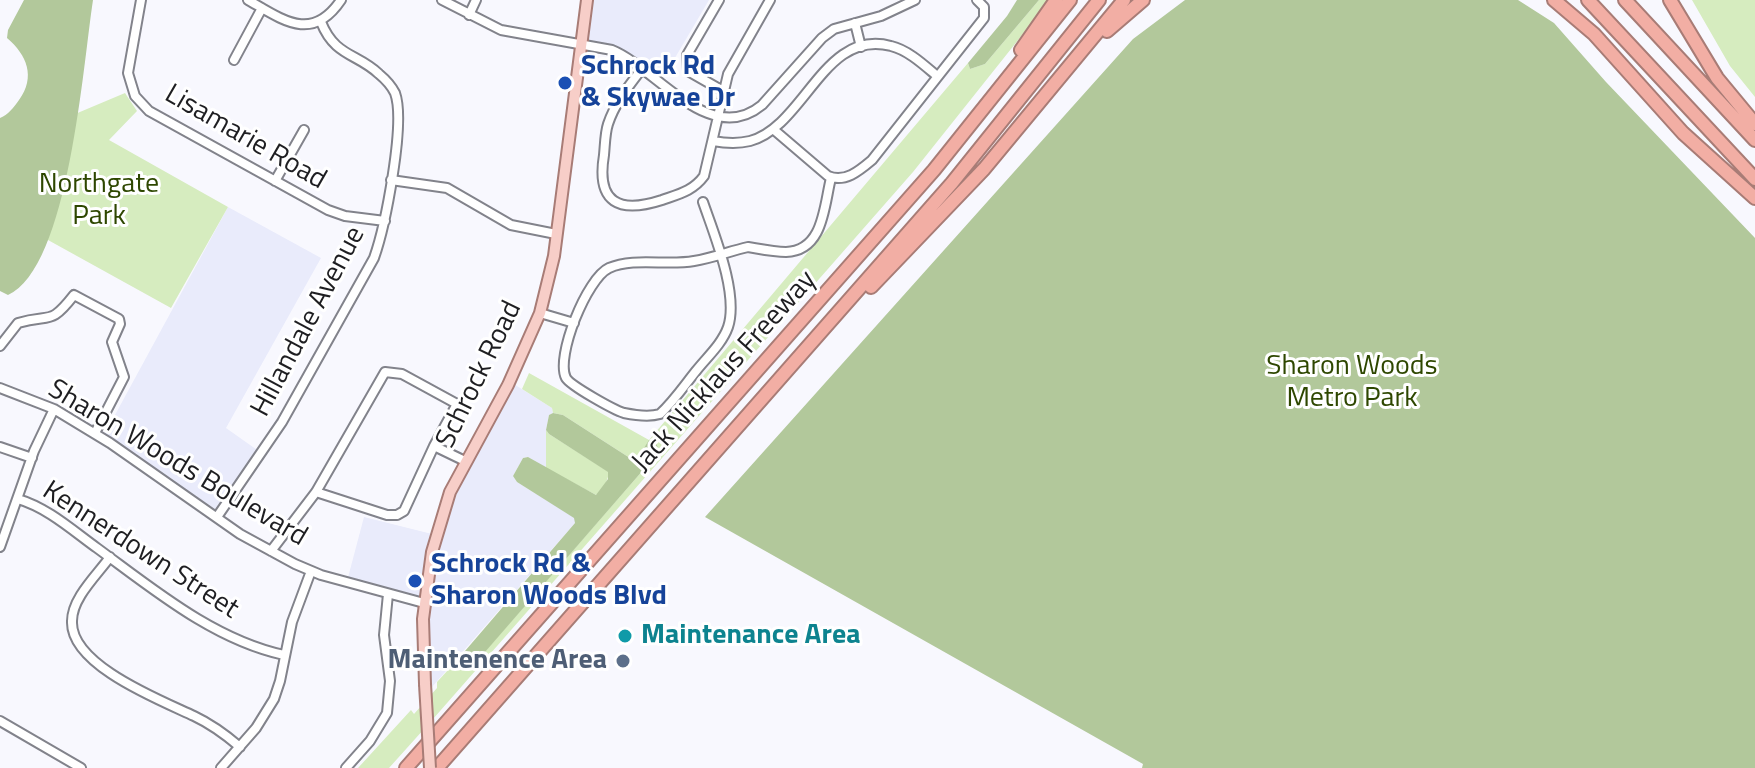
<!DOCTYPE html>
<html>
<head>
<meta charset="utf-8">
<style>
	body { margin:0 }
	canvas { display:block; background:#f8f8fe }
</style>
</head>
<body>
<canvas width="1755" height="768"></canvas>
<script>
const ctx = document.querySelector('canvas').getContext('2d');
ctx.lineJoin = 'round';
function fillPath(path, color) { ctx.fillStyle = color; ctx.fill(path, 'evenodd'); }
function strokePath(path, color, width, dash) { ctx.strokeStyle = color; ctx.lineWidth = width; ctx.lineCap = dash ? 'butt' : 'round'; ctx.setLineDash(dash || []); ctx.stroke(path); }
function label(font, color, halo, rows, align = 'center') {
  ctx.font = font + ' "Titillium Web",sans-serif'; ctx.lineWidth = 6; ctx.setLineDash([]); ctx.textBaseline = 'middle'; ctx.strokeStyle = halo; ctx.fillStyle = color; for (const [text, x, y, turn = 0] of rows) {
    ctx.save(); ctx.translate(x, y); ctx.rotate((+turn || 0) * Math.PI / 180); ctx.textAlign = isNaN(turn) ? turn : align; if (halo) ctx.strokeText(text, 0, 0); ctx.fillText(text, 0, 0); ctx.restore();
  }
}
const built = new Path2D(`
	M588 0H709L659 85 620 55 582 45Z
	M228 207 321 258 226 428 260 452 220 507 210 511 103 437Z
	M509 381 552 408 553 413 549 415 546 430V468L528 457 523 458 513 476 517 482 575 518V523L425 695 423 601 346 585 364 517 436 535 450 495Z`);
const green = new Path2D(`
	M1039 0H1050L913 172 433 719 389 768H358L411 710 414 714 437 688V682L459 658 462 665 472 666 651 461 633 460 563 415 553 413 552 408 522 389 529 373 649 440 968 63 970 69 985 64Z
	M1692 0H1755V97L1730 66Z
	M125 93 137 111 109 140 228 207 171 308 10 219 68 117Z
	M546 430 549 434 609 472C608 480 603 492 596 495L546 468Z`);
const forest = new Path2D(`
	M24 0H93C83 64 69 268 8 295L0 291V118C9 114 13 108 19 100 36 77 27 55 7 38L8 30Z
	M1017 0H1039L985 64 970 69 968 63 1007 16Z
	M1185 0H1518L1554 23 1606 82 1755 238V768H1142L1143 764 705 517 1133 39Z
	M553 413 563 415 633 460 638 458 649 440 656 443 658 448 651 461 472 667 467 668 462 665 459 658 575 523 574 518 517 482 513 476 523 458 528 457 596 495 608 479V472L549 434 546 430 549 415Z`);
const minor = new Path2D(`
	M141 0 128 73 135 96 149 111 328 210 345 216 385 221
	M248 0C283 20 312 43 341 0
	M442 0 501 30 612 50C656 68 710 148 762 105L822 38 834 29 881 16 915 0
	M719 0 687 55 688 71 723 91
	M469 15 476 0
	M855 23 861 47
	M234 60 262 8
	M641 70C628 87 615 103 608 124 605 133 605 145 604 155 596 203 619 214 662 200 679 194 693 191 704 176L728 74 770 0
	M773 129 828 176C845 183 859 171 872 160L984 18V7L977 0
	M713 141C724 143 738 144 750 141 805 126 824 28 891 46 908 50 924 65 937 76
	M391 180 447 188 511 225 556 234
	M275 181 304 130
	M703 202C714 234 739 294 728 327 722 344 707 357 696 371 684 386 674 401 660 414 650 417 634 415 624 413 614 410 571 386 566 378 555 357 587 278 609 268 634 257 667 266 694 261 713 258 730 251 748 247 760 249 774 252 786 252 824 251 824 205 831 178
	M540 313 574 323
	M0 346 18 323C51 313 49 327 74 295L119 319 120 324 112 342 124 377 95 433
	M0 388 54 409 110 443 240 534 295 564 321 575 424 603
	M434 446 465 461
	M0 447 32 458
	M18 499C48 508 72 530 97 548 153 589 214 640 284 655
	M217 517 282 422 374 258C385 227 406 123 395 93 392 87 385 79 379 74 357 53 335 57 321 22
	M0 547 34 451 54 409
	M271 551 316 492 385 372 402 374 457 404 434 446 404 511 397 515H387L316 492
	M110 557C97 575 72 598 72 621 70 665 160 700 194 716 211 724 226 735 240 747
	M0 721 81 768
	M221 768 256 728 274 699 280 681 292 622 311 571
	M346 768 370 741 387 713 390 681 384 635 388 594`);
const major = new Path2D(`
	M425 684 423 619 432 552 450 492 508 385 540 313 554 256 587 0`);
const highway = new Path2D(`
	M1554 0 1594 34 1683 133 1755 198
	M1588 0 1755 179
	M1625 0 1755 140
	M1670 0 1717 78 1755 124
	M1107 31 1143 0
	M1021 50 1056 0
	M871 287 984 169 1124 0
	M406 768 934 170 1070 0
	M437 768 952 183 1099 0`);
const majorBridge = new Path2D(`
	M425 684 430 768`);
const markers = [
	[565,83,8,"#1a4fb4"],
	[415,581,8,"#1a4fb4"],
	[625,636,8,"#0f9aa8"],
	[623,661,8,"#5c6f8a"]
];
const transitNames = [
	["Schrock Rd",581,67],
	["& Skywae Dr",581,99],
	["Schrock Rd &",431,565],
	["Sharon Woods Blvd",431,597]
];
const streetNames = [
	["Lisamarie Road",245,138,30],
	["Hillandale Avenue",309,322,-62],
	["Jack Nicklaus Freeway",725,372,-48],
	["Schrock Road",480,375,-64],
	["Sharon Woods Boulevard",177,464,31],
	["Kennerdown Street",140,551,33]
];
const parkNames = [
	["Northgate",99,185],
	["Park",99,217],
	["Sharon Woods",1352,367],
	["Metro Park",1352,399]
];
const cultureNames = [
	["Maintenance Area",641,636]
];
const serviceNames = [
	["Maintenence Area",607,661]
];
fillPath(built, '#e9ebfb');
fillPath(green, '#d6ecbf');
fillPath(forest, '#b2c89b');
strokePath(minor, '#82838b', 12);
strokePath(major, '#a87c76', 14);
strokePath(highway, '#a87c76', 16);
strokePath(minor, '#fff', 8);
strokePath(major, '#f7cec8', 10);
strokePath(highway, '#f2aea4', 12);
strokePath(majorBridge, '#a87c76', 14, []);
strokePath(majorBridge, '#f7cec8', 10);
for (const [x, y, r, color] of markers) { const dot = new Path2D(); dot.arc(x, y, r, 0, 2 * Math.PI); ctx.fillStyle = color; ctx.fill(dot); strokePath(dot, '#fff', 3); }
label('bold 28px', '#164399', '#fff', transitNames, 'left');
label('28px', '#1e1e21', '#fff', streetNames);
label('28px', '#2e4700', '#fff', parkNames);
label('bold 28px', '#0d838f', '#fff', cultureNames, 'left');
label('bold 28px', '#4e5e75', '#fff', serviceNames, 'right');
</script>
</body>
</html>
